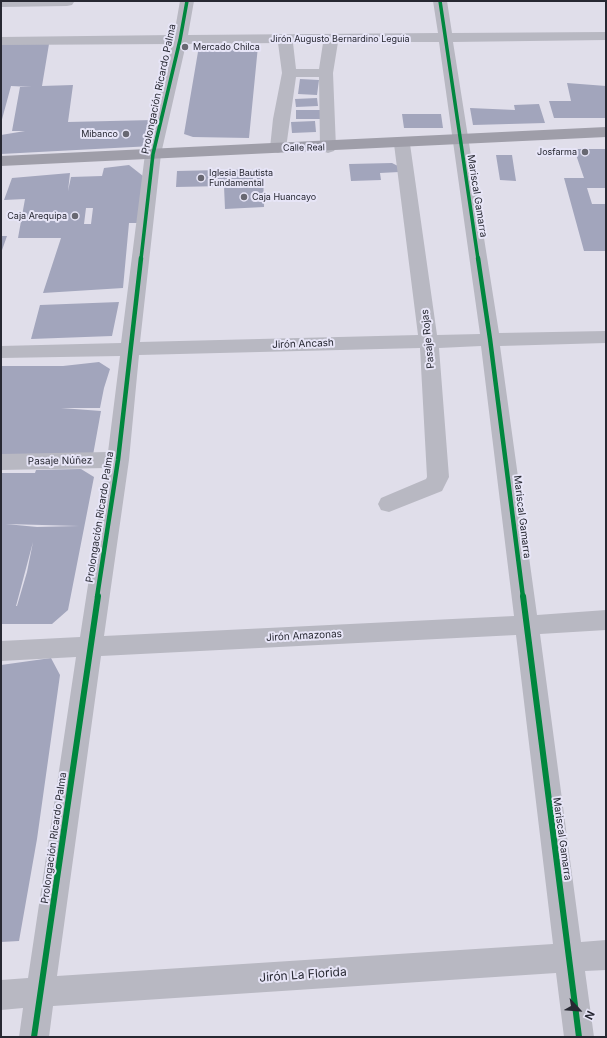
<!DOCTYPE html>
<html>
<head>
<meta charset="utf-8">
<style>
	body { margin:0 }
	#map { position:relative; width:607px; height:1038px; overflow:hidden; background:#e0deea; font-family:Inter,sans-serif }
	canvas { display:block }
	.frame { position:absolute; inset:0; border:2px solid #272832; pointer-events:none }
	.north { position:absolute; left:559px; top:990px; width:40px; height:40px; -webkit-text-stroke:3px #e7e5f7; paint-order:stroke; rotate:116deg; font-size:11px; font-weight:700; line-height:16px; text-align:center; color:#272832 }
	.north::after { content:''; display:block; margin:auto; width:14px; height:18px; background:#272832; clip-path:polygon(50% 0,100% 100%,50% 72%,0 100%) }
</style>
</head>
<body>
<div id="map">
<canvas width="607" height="1038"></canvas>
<div class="frame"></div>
<div class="north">N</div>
</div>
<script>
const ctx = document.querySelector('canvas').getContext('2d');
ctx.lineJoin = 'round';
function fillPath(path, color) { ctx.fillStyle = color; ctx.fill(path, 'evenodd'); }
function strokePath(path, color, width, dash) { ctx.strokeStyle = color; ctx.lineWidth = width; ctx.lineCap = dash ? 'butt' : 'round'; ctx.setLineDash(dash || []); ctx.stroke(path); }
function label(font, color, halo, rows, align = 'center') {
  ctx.font = font + ' Inter,sans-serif'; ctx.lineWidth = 4; ctx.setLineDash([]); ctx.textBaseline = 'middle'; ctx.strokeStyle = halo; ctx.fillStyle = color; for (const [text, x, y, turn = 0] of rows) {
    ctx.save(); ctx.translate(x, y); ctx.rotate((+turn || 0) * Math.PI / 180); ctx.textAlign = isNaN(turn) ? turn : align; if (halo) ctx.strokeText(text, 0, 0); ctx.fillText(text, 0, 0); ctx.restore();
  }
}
const building = new Path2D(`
	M1 44H49L42 86 73 85 68 122 153 120 152 146 1 154V135L25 131H12L20 87H32L11 86 1 123Z
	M199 46H258L249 138 193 137 184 134Z
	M300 79 319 80 317 95 298 94Z
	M567 83 606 86V118H554L549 101H571Z
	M317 98 318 106 296 107 295 99Z
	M539 104 545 123 473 125 470 108 515 110 514 105Z
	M296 110H323V119H296Z
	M402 114H441L443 128H404Z
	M315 121 316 132 292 133 291 122Z
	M574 149H606V188H587L592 204H606V251H584L564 178H584Z
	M496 155H512L516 181 500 180Z
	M392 163 398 166 399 172 380 173 381 180 351 181 349 164Z
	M129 165 143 176 139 223H129L123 288 43 293 61 238H18L25 199 4 200 12 178 70 173 68 191 71 177 102 176 104 168ZM86 208H93L91 224H84Z
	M263 169 264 207 225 209 224 186 176 187 177 171Z
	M1 236H7L1 253Z
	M119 302 112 336 31 339 40 305Z
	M99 362 110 369 104 388 100 408H61L101 411 93 455 1 457V366H63Z
	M81 469 94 477 68 610 52 624H1V473H35L36 470ZM6 524 79 526 37 527ZM33 542 27 572 17 606H16Z
	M51 658 60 675 37 839 19 941 1 942V665Z`);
const minor = new Path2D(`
	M1 1H73L74 2 72 5 67 6 1 7Z
	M180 1H194L188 35 438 33 433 1H447L452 33 606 32V40L453 42 499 333 606 331V343L500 346 537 615 606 610V630L540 634 581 942 606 940V970L585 971 594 1037H564L556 973 53 1006 49 1037H19L23 1008 1 1010V980L28 978 76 657 1 661V641L80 637 106 468 1 470V454L108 452 120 356 1 358V346L121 343 145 154 172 44 1 45V37L174 35ZM338 42H439L480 334 437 335 410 144 408 141 402 139 396 141 394 144 418 335 140 342 161 154 186 44 278 43 282 73 273 119 270 148 272 151 278 153 284 151 286 148 296 77H319L320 148 322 151 328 153 334 151 336 148 333 73ZM293 43H323L319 69H296ZM481 346 514 616 104 636 129 460 139 355 420 348 427 477 426 479 381 498 378 504 381 510 389 512 442 491 449 477 439 348ZM516 635 553 944 57 976 101 656Z`);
const highway = new Path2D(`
	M606 127V137L1 166V156Z`);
const cyclewayFar2 = new Path2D(`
	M440 1 478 259
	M141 259 153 154 180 40 187 1`);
const cyclewayFar1 = new Path2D(`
	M478 258 490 339 523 597
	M97 597 118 460 141 258`);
const cycleway = new Path2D(`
	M523 596 579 1037
	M34 1037 98 596`);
const markers = [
	[185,47,4,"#686872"],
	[126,134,4,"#686872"],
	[585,152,4,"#686872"],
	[201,178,4,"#686872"],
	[244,197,4,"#686872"],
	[75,216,4,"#686872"]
];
const farStreetnames = [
	["Jirón Augusto Bernardino Leguia",340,39],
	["Calle Real",304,148,-1]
];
const farPoinames = [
	["Mercado Chilca",193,47],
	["Mibanco",118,134,"right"],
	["Josfarma",577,152,"right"],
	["Iglesia Bautista",209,173],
	["Fundamental",209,183],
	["Caja Huancayo",252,197],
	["Caja Arequipa",67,216,"right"]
];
const streetNames = [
	["Prolongación Ricardo Palma",159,89,-78],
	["Mariscal Gamarra",477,196,81],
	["Pasaje Rojas",428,339,-96],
	["Jirón Ancash",303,344,-2],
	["Pasaje Núñez",60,461,-1],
	["Prolongación Ricardo Palma",100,517,-81],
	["Mariscal Gamarra",522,517,83],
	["Jirón Amazonas",304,636,-3],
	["Prolongación Ricardo Palma",54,838,-82],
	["Mariscal Gamarra",562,839,82]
];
const nearStreetnames = [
	["Jirón La Florida",303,975,-4]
];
fillPath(building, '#a2a5bc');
fillPath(minor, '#b8b8c2');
fillPath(highway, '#9f9ea9');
strokePath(cyclewayFar2, '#00873e', 3.5);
strokePath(cyclewayFar1, '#00873e', 4.5);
strokePath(cycleway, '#00873e', 6);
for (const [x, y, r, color] of markers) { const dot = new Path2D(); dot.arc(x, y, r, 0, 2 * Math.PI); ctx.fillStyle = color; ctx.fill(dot); strokePath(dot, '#e7e5f7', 1.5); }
label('9px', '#272832', '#e7e5f7', farStreetnames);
label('9px', '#272832', '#e7e5f7', farPoinames, 'left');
label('10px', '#272832', '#e7e5f7', streetNames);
label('12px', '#272832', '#e7e5f7', nearStreetnames);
</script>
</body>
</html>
